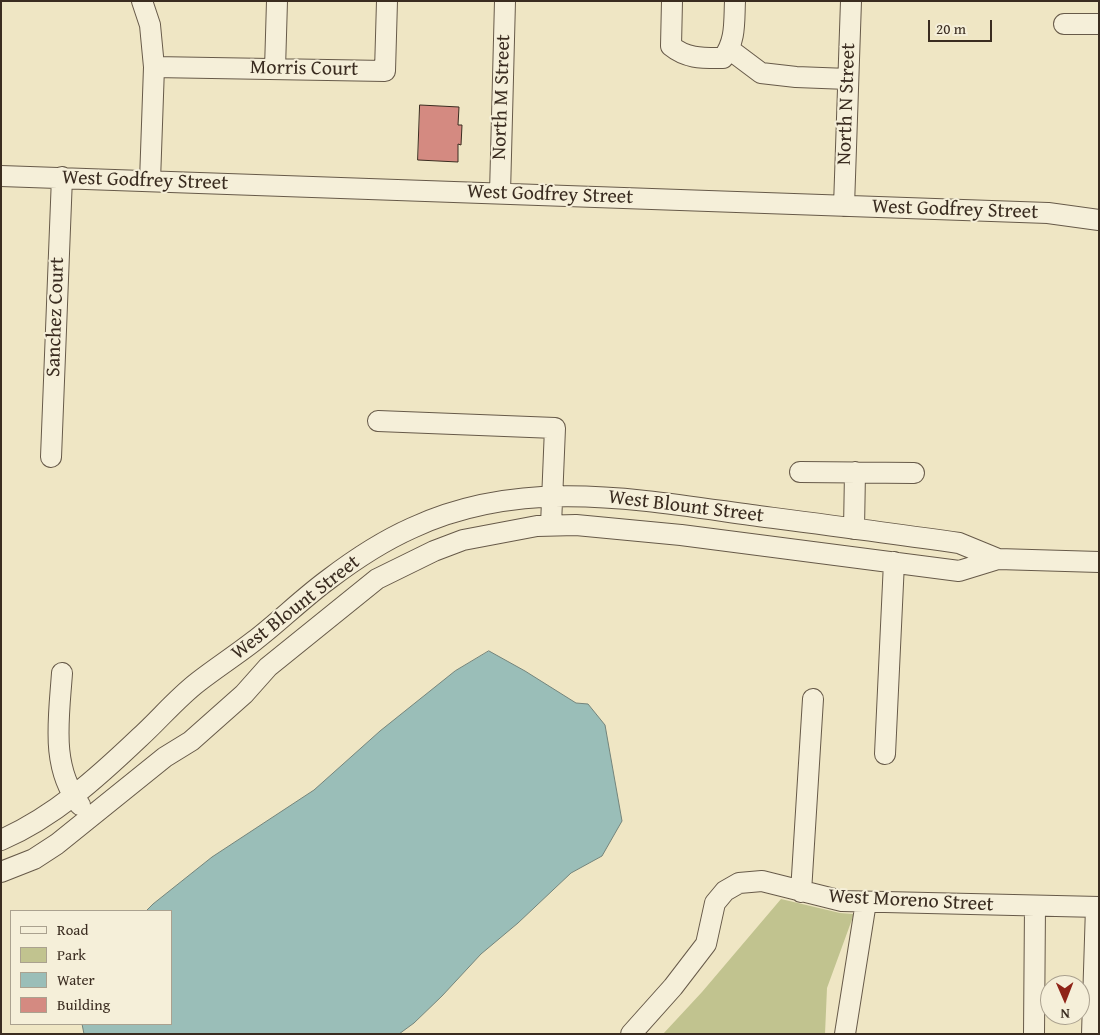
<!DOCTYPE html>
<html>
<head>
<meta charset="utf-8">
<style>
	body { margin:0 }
	#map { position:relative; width:1100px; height:1035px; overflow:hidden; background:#efe6c4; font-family:"Gentium Book Plus",serif }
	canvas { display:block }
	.frame { position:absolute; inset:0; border:2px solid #3a2c20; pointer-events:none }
	.legend { position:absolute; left:10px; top:910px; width:162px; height:115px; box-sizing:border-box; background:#f5efd9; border:1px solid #aaa18f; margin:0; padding:6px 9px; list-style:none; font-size:15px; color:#3a2c20 }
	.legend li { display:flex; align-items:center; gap:10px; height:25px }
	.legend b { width:25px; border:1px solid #aaa18f }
	.north { position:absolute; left:1040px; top:975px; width:50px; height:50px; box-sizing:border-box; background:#f5efd9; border:1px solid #aaa18f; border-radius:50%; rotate:179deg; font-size:14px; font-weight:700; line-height:20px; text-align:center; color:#3a2c20 }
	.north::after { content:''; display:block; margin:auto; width:18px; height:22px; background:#8f2418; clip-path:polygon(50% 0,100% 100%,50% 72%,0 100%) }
	.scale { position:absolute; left:928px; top:20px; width:64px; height:22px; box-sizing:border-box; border:2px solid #3a2c20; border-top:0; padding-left:6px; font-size:15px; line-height:18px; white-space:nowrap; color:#3a2c20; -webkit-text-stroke:4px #f5efd9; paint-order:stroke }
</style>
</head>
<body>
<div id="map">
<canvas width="1100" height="1035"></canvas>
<div class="frame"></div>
<ul class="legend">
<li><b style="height:6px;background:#f5efd9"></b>Road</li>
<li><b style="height:14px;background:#c1c38f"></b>Park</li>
<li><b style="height:14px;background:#9abeb8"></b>Water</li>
<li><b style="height:14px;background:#d48a81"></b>Building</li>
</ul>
<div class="north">N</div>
<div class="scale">20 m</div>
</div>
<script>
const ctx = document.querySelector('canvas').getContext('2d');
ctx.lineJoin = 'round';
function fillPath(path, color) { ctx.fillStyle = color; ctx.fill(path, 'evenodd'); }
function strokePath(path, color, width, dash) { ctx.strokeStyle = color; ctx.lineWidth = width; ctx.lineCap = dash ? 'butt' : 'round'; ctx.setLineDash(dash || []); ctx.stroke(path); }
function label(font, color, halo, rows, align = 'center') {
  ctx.font = font + ' "Gentium Book Plus",serif'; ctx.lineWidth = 4; ctx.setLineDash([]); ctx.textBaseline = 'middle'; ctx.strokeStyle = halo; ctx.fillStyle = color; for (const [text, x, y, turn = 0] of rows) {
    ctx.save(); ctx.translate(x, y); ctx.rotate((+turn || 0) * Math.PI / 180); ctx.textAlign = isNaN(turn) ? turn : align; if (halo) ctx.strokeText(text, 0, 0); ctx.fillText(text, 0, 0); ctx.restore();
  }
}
const green = new Path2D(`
	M781 899 840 913 854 914 827 988 825 1034H663L702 992Z`);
const water = new Path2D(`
	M489 651 525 671 576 703 588 704 605 725 622 821 602 856 571 873 518 923 481 954 442 996 414 1023 399 1034H84L82 1024H171V911H146L153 904 212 857 314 790 380 731 455 671Z`);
const building = new Path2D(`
	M420 105 459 107 458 125H462L461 145 458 144V162L418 160Z`);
const minor = new Path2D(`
	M142 1 150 25 154 67 150 181
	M672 1 671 46C687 59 703 58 723 58 736 41 734 22 735 1
	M1064 24H1099
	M729 49 761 73 796 77 848 79
	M154 67 385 71 387 1
	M275 69 277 1
	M1 176 1048 213 1099 220
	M500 193 505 1
	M844 206 851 1
	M378 421 555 428 551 525
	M51 457 62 177
	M800 472 914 473
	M854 529 855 472
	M62 673C59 718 50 767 80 805
	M885 754 894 562
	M1 840C54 817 98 777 139 738 159 720 176 699 198 682 216 668 236 655 254 641 280 621 303 598 329 579 354 560 383 541 412 528 521 477 636 499 751 515 820 524 890 533 959 543L998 559
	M1 872 34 859 57 844 165 757 191 741 244 694 268 667 377 579 434 551 463 540 537 526 576 525 681 535 959 571 998 559 1099 562
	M801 892 813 699
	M631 1034 673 987 706 944 715 903 725 891 739 883 762 881 842 901 1099 907
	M845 1034 866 902
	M1034 1034 1035 906
	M1092 1034 1096 907`);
const streetNames = [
	["Morris Court",304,69,1],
	["North M Street",502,97,-88],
	["North N Street",847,104,-88],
	["West Godfrey Street",145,181,2],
	["West Godfrey Street",550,195,2],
	["West Godfrey Street",955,210,2],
	["Sanchez Court",56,317,-88],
	["West Blount Street",686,507,7],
	["West Blount Street",296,608,-38],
	["West Moreno Street",911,901,3]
];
fillPath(green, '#c1c38f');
fillPath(water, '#9abeb8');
strokePath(water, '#74847b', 1);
fillPath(building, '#d48a81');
strokePath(building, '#3a2c20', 1);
strokePath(minor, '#675a49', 22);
strokePath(minor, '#f5efd9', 20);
label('20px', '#3a2c20', '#f5efd9', streetNames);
</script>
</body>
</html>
